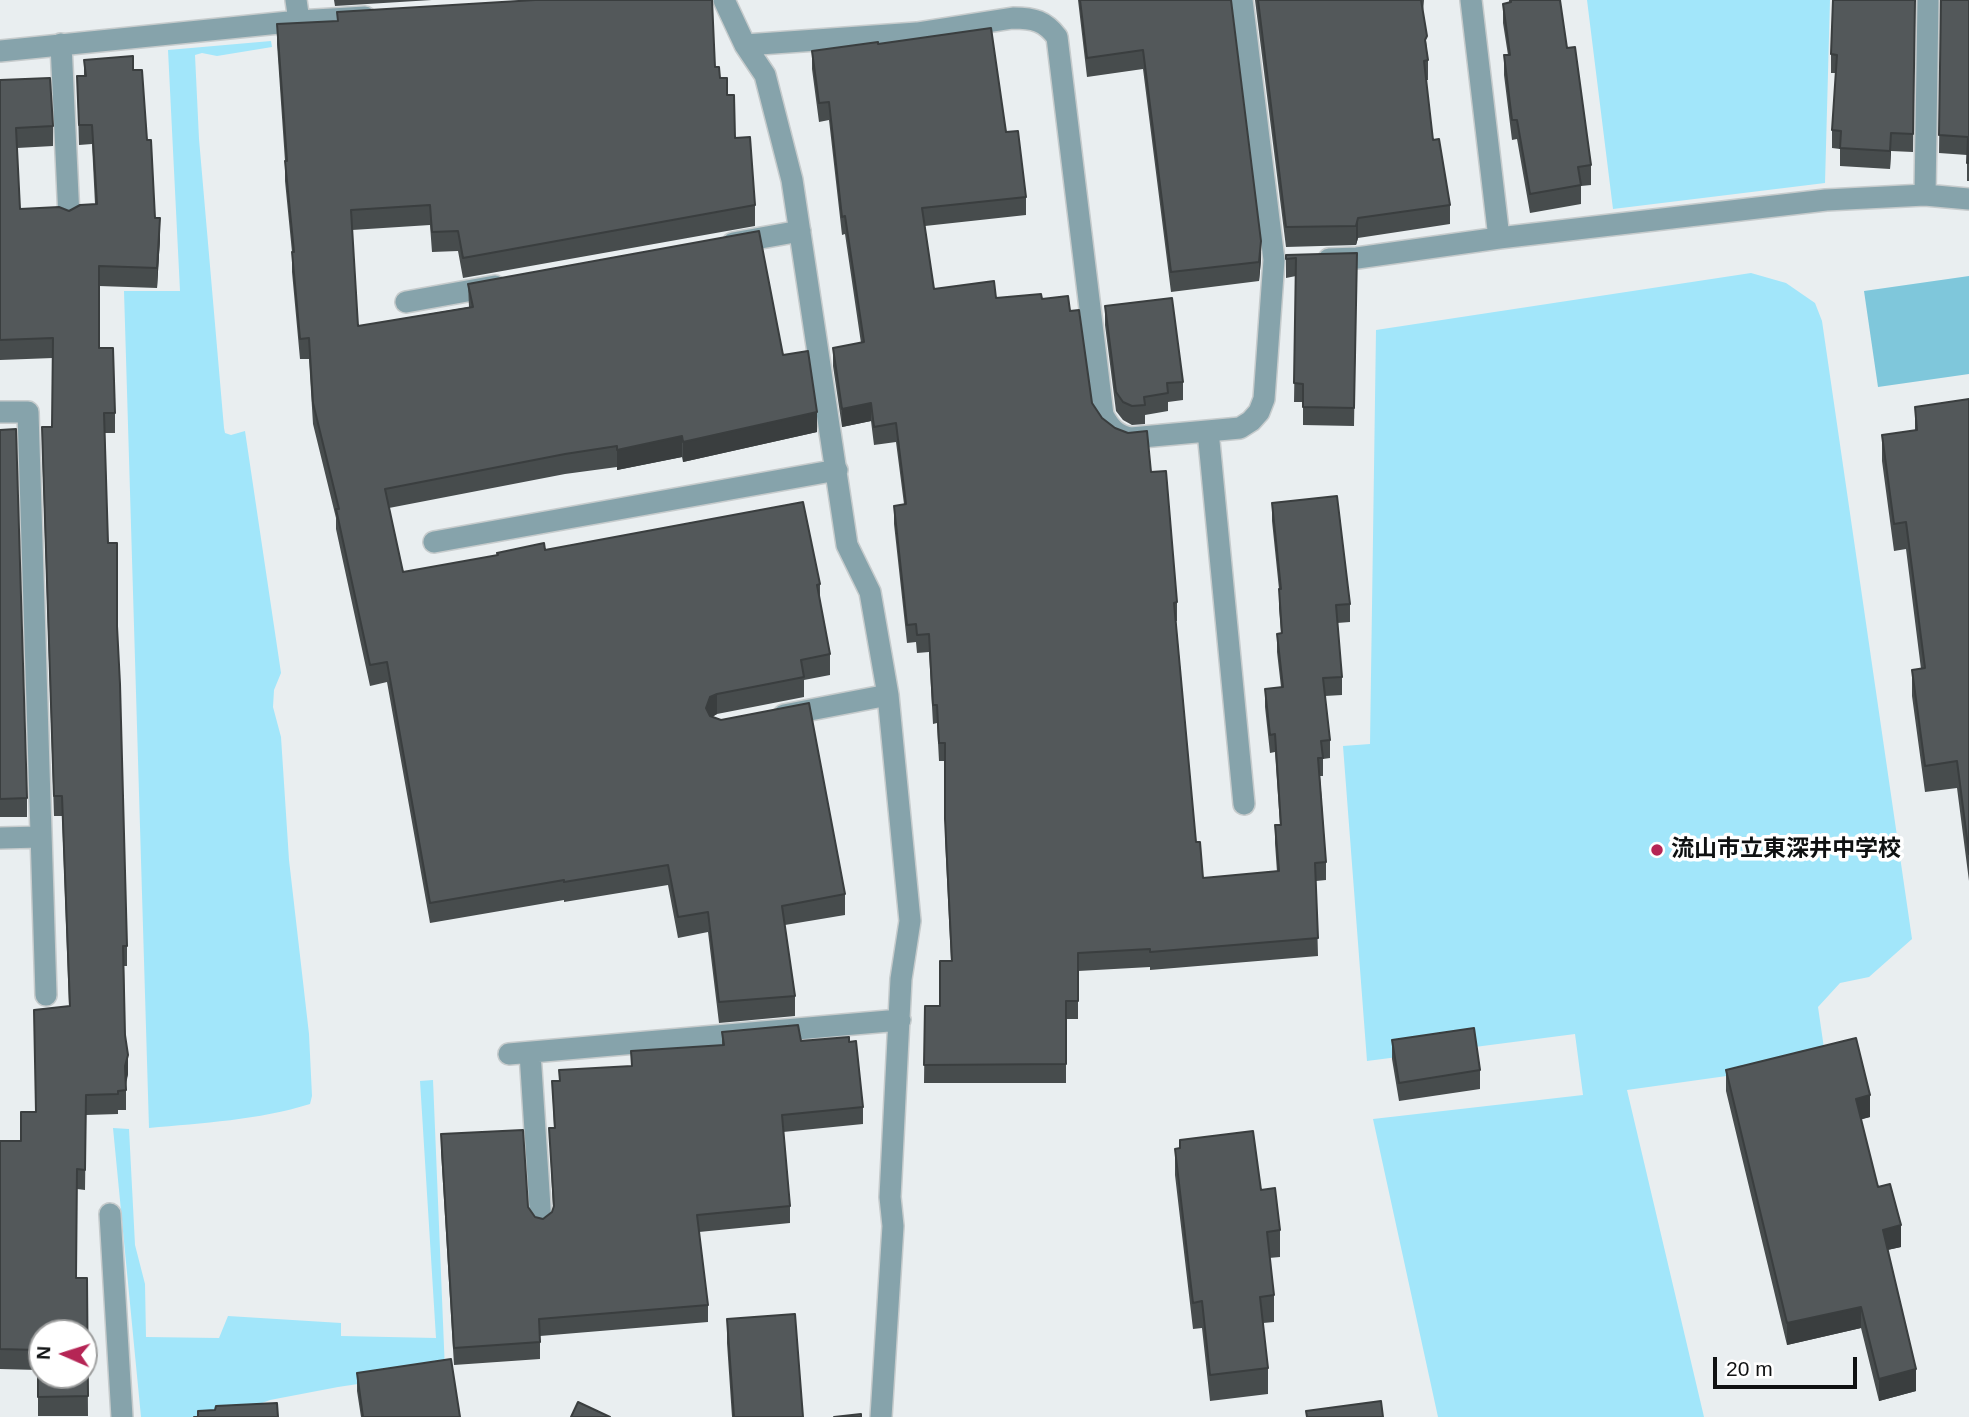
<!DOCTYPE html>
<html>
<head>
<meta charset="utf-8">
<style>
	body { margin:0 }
	#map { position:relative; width:1969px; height:1417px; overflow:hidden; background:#e9eef0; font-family:Helvetica,sans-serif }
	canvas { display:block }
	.north { position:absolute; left:28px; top:1319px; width:70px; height:70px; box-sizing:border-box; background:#fff; border:2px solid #9fa0a0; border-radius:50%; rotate:273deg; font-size:19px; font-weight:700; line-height:28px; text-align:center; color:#0f1112 }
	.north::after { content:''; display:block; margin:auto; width:24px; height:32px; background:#b52555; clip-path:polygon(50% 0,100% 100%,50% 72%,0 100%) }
	.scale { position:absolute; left:1713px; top:1357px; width:144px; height:32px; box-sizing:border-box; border:4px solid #0f1112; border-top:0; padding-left:9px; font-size:21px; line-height:24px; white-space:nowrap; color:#0f1112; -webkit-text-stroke:5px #fff; paint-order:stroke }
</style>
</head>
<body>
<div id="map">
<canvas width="1969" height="1417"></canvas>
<div class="north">N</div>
<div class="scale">20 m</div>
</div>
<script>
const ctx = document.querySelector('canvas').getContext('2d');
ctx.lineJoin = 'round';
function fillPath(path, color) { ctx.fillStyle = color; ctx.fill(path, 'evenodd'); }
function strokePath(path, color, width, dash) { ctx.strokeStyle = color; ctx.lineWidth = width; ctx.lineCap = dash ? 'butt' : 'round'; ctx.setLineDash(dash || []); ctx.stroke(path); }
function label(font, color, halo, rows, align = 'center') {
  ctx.font = font + ' Helvetica,"Noto Sans JP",sans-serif'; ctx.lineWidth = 7; ctx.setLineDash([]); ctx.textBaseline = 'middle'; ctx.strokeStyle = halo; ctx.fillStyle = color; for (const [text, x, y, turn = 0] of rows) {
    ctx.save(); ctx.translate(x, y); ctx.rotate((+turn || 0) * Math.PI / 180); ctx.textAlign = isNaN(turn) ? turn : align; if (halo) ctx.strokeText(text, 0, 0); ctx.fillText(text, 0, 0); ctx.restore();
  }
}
const green = new Path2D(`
	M1587 0H1830L1825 183 1613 209Z
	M271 41 272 47 217 56 202 53 195 55 199 139 224 428 225 433 231 435 245 431 281 673 274 690 273 707 281 737 289 860 309 1034 312 1096 310 1104C259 1120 202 1123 149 1128L124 291H180L168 50Z
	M1751 273 1786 283 1815 303 1822 321 1912 939 1869 977 1840 983 1818 1007 1826 1062 1627 1090 1704 1417H1438L1373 1119 1583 1095 1575 1034 1367 1061 1343 746 1370 744 1376 330Z
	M433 1080 445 1371 338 1387 270 1400 225 1417H141L113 1128 129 1129 135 1245 145 1284 146 1337 219 1338 228 1316 341 1323V1336L436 1338 420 1081Z`);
const water = new Path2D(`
	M1969 276V374L1878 387 1864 291Z`);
const street = new Path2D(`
	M296 0 299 21
	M724 0 745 45 765 75 792 180 847 545 870 592 888 695 910 921 901 979 890 1197 893 1226 881 1417
	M1471 0 1499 238
	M61 44 69 218
	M745 45 917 33 1013 18C1034 18 1045 21 1057 37L1103 415C1110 428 1116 435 1131 438L1240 428 1251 421 1259 412 1264 399 1274 260 1242 0
	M0 51 299 21 365 17
	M1925 195 1928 0
	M733 243 800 231
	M1329 259 1357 258 1499 238 1826 200 1925 195 1969 199
	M406 302 495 286
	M0 412H28L46 995
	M1208 431 1244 804
	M434 542 837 470
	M784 715 888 695
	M0 838 40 837
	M530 1053 541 1223
	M509 1054 900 1020
	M110 1214 122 1417`);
const wall = new Path2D(`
	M334 0H432L335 6Z
	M1078 0H1231L1261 260 1259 281 1171 292 1143 69 1087 77Z
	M1255 0H1424L1423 12 1428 60V80H1426L1433 140 1450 205V224L1358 238 1356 245 1286 247Z
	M1509 0H1560L1567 48 1591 165V185L1581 186V204L1530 213 1517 139 1512 140 1504 75V55H1508L1503 23V4L1509 3Z
	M1915 0 1913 152 1891 151 1890 169 1840 166V149L1832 148V130L1836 73H1831V54Z
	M1941 0H1969V181H1967V155L1939 153Z
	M337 12 715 67 720 78 727 95 735 138 755 205V226L463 278 458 251 432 252 430 225 352 230 358 326 469 307 468 284 783 355 817 432 683 462 682 457 617 470V467L565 474 389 508 403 572 545 550 820 584V602L830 654V675L804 680V697L717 714 712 717 845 894V915L785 925 795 996V1016L719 1023 708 932 678 938 668 885 564 902V900L430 923 387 682 370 686 336 529V518L313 424 309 359H300L292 272V252L285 181V161L277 44V24L337 21Z
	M878 44 1006 132 1026 197V215L925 226 934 289 996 298 1042 299 1070 311 1092 403 1102 418 1151 472 1177 602V621H1176L1196 842 1203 878 1277 872 1275 843V825H1280L1275 752 1270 753 1265 707V689L1281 687 1277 652V634L1281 633 1279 608V589L1272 521V503L1350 604V622L1337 623 1342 677V695L1325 696 1330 740V758L1323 759V776H1320L1326 862V880L1316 881 1318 956 1150 970V967L1078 971V1019H1066V1083H924L925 1006H940L951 961 945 838V761H939L937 723 933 724 929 652 917 653 916 642 907 643 894 524V506L904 504 896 442 874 445 871 421 842 427 833 366V348L861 343 845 234 842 235 829 120 819 122 812 69V51Z
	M84 60 133 70 147 140 155 218 160 238 157 288 99 286V348L115 413V433H105L108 543 117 626 127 946V966H124L125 1035 128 1074 126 1085V1110H118V1114L86 1115 85 1190 77 1189 76 1278H87L88 1416H38V1370L0 1369V1141H21L35 1112 69 1006 62 816H54L42 447V427H52L53 358 0 360V80L53 126V146L17 148 20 209 69 211 95 204 92 144 79 145 77 76H84Z
	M1357 253 1354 426 1303 425V402H1294L1296 276 1286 278V255Z
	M1105 306 1183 382V400L1168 402V411L1145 415V424L1132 425 1123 420 1116 411 1105 325Z
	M1969 399V881L1957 788 1925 792 1912 696V670L1921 669 1906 549 1894 551 1882 461V435L1915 430V407Z
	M0 430 27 798V817H0Z
	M722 1032 801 1041 849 1042 863 1107V1124L783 1132 790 1206V1223L699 1232 708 1305V1322L540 1336V1359L454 1365 441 1151V1134L528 1207 535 1217 543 1219 552 1212 553 1209 549 1128H554L552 1081H559V1070L631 1066V1051L722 1045Z
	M1392 1040 1480 1070V1089L1399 1101 1392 1059Z
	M1726 1070 1870 1117 1861 1119 1878 1187 1901 1247 1887 1250 1916 1391 1879 1401 1861 1328 1787 1345 1726 1091Z
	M1175 1149 1261 1190 1280 1230V1257L1269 1258 1274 1295V1322L1263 1323 1268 1368V1394L1210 1401 1202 1328 1193 1329 1175 1175Z
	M727 1319 803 1417H732L727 1343Z
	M357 1373 460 1417H361L357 1391Z`);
const shadedWall = new Path2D(`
	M1891 133V151L1890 169V151Z
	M160 218V238L157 288V268Z
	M1358 218V238L1356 245V226Z
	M1261 241V260L1259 281V262Z
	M871 403V421L842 427V409Z
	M817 412V432L683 462V442Z
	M682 436V457L617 470V450Z
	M717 694V714L710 718 706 708 710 697Z
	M128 1055V1074L125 1085V1066Z
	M1870 1095V1117L1856 1121V1099Z
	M1901 1225V1247L1883 1251V1230Z
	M1861 1307V1328L1787 1345V1323Z
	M1916 1369V1391L1879 1401V1379Z`);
const building = new Path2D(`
	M535 0H712L715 67H719L720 78H727V95H734L735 138 750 137 755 205 463 258 458 231 432 232 430 205 351 210 358 326 473 307 468 284 759 231 783 355 808 351 817 412 683 442 682 436 617 450V446L565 454 385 489 403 572 498 555 497 553 544 543 545 550 803 502 820 584 817 585 830 654 801 660 804 677 717 694 710 697 706 708 710 716 721 720 809 703 845 894 782 906 795 996 719 1002 708 912 678 917 668 865 564 882V880L430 903 387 662 370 665 336 509H339L313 403 309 338 300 339 292 252H294L285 161H287L277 24 338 21 337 12Z
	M1080 0H1231L1261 241 1259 262 1171 272 1143 50 1087 58Z
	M1258 0H1421L1427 36 1425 40 1428 60 1424 61 1433 140 1439 139 1450 205 1358 218 1356 226 1286 227Z
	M1511 0H1560L1567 48 1575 47 1591 165 1578 167 1581 185 1530 194 1517 120H1512L1504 55H1510L1503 4 1511 2Z
	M1833 0H1915L1913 134 1891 133 1890 151 1840 148 1841 131 1832 130 1837 55 1831 54Z
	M1941 0H1969V163H1967L1968 137 1939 135Z
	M991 28 1006 132 1018 131 1026 197 922 208 934 289 994 281 996 298 1041 294 1042 299 1068 296 1070 311 1079 310 1092 403 1102 418 1115 428 1128 433 1147 431 1151 472 1166 471 1177 602 1174 603 1196 842H1200L1203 878 1279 871 1275 825H1281L1275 734 1270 735 1265 689 1283 687 1277 634 1282 633 1279 589H1281L1272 503 1337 496 1350 604 1336 605 1342 677 1323 678 1330 740 1321 741 1323 758H1318L1326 862 1315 863 1318 938 1150 952V949L1078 953V1001H1066V1064L924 1065 925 1006H940V961H952L945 819V743H939L937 705H933L929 634 917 635 916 624 907 625 894 506 906 504 896 423 874 427 871 403 842 409 833 348 864 342 845 216 842 217 829 102 819 103 812 51 878 42V44Z
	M133 56V70H142L147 140H151L155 218H160L157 268 99 266V348H113L115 413H104L108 543H117V626L120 684 127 946H123L125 1035 128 1055 125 1066 126 1090 118 1091V1094L86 1095 85 1170 77 1169 76 1278H87L88 1396 38 1397V1350L0 1349V1141H21V1112H36L34 1010 70 1006 62 796H54L42 427H52L53 338 0 340V80L50 78 53 126 16 128 20 209 59 207 69 211 80 205 97 204 92 125H79L77 76H86L84 60ZM42 1333H84V1375H42Z
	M1357 253 1354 408 1303 407V384L1294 383 1296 258 1286 259V255Z
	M1172 298 1183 382 1167 383 1168 393 1144 397 1145 405 1132 406 1123 402 1116 392 1105 306Z
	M1969 399V854L1957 761 1925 766 1912 670 1925 668 1906 522 1894 524 1882 435 1917 430 1915 407Z
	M16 429 27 798 0 799V430Z
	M798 1025 801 1041 849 1037V1042L856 1041 863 1107 782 1115 790 1206 697 1215 708 1305 539 1319 540 1342 454 1348 441 1134 523 1130 528 1207 535 1217 543 1219 552 1212 554 1206 549 1128H555L552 1081H560L559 1070 632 1066 631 1051 724 1045 722 1032Z
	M1474 1028 1480 1070 1399 1083 1392 1040Z
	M1856 1038 1870 1095 1856 1099 1878 1187 1890 1184 1901 1225 1883 1230 1916 1369 1879 1379 1861 1307 1787 1323 1726 1070Z
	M1253 1131 1261 1190 1275 1188 1280 1230 1267 1232 1274 1295 1260 1297 1268 1368 1210 1375 1202 1301 1193 1303 1175 1149 1180 1148V1140Z
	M795 1314 803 1417H734L727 1319Z
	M451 1359 460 1417H363L357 1373Z
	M1381 1401 1383 1417H1307L1306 1411Z
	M578 1402 610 1417H571Z
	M277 1403 278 1417H194H198V1411L215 1410 216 1406Z
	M861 1414V1417H834Z`);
const markers = [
	[1657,850,7,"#b52555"]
];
const poiNames = [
	["流山市立東深井中学校",1671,850]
];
fillPath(green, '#a2e6fa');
fillPath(water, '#7fc7db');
strokePath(street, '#c6cbcc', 24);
strokePath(street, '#86a3ab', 21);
fillPath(wall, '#474c4d');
fillPath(shadedWall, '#3a3e3f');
fillPath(building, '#53585a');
strokePath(building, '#3a3e3f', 2);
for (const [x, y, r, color] of markers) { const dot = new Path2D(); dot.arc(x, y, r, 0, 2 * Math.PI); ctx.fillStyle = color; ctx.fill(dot); strokePath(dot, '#fff', 2.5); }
label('bold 23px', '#0f1112', '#fff', poiNames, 'left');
</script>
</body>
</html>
